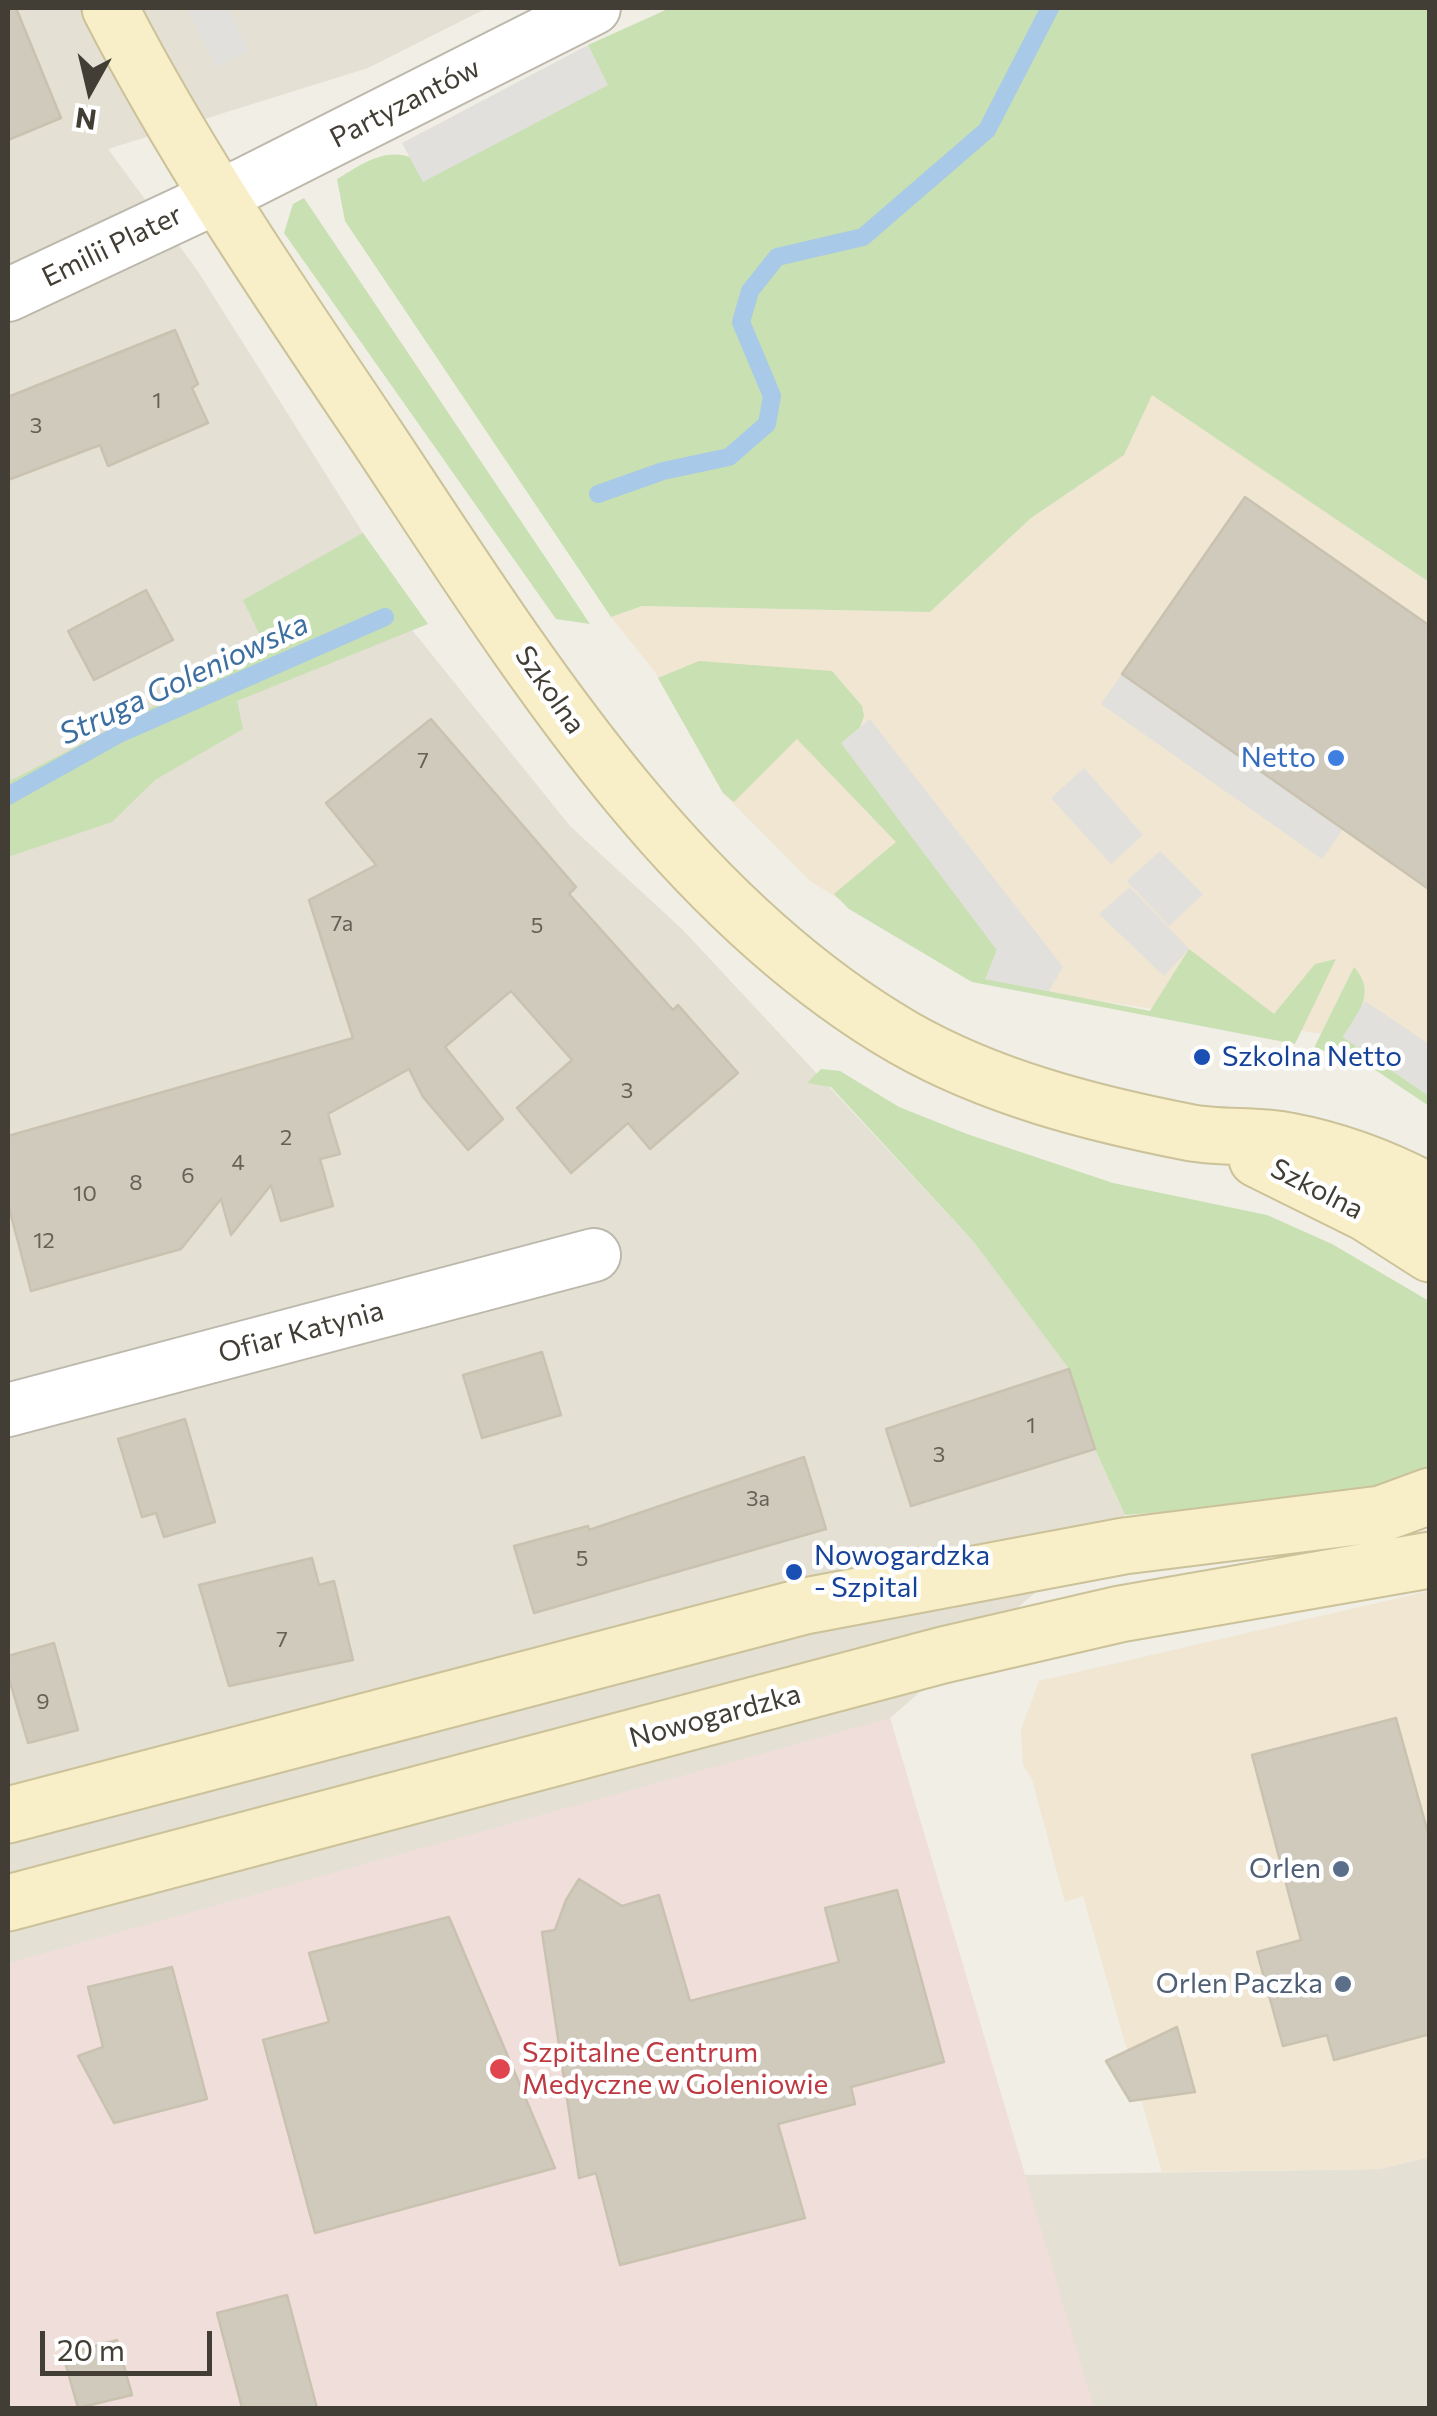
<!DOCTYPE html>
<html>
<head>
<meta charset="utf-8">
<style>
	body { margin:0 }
	#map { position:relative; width:1437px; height:2416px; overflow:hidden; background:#f0eee5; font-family:Commissioner,sans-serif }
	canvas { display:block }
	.frame { position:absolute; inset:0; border:10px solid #423e35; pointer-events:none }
	.north { position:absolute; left:40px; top:40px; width:100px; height:100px; -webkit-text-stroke:8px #fff; paint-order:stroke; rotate:188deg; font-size:28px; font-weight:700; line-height:40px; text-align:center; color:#423e35 }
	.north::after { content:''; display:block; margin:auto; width:35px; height:45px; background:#423e35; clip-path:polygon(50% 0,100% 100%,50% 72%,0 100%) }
	.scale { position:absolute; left:40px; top:2331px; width:172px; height:45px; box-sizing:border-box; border:5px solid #423e35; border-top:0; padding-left:12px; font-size:30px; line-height:35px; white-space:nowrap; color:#423e35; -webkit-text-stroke:8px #fff; paint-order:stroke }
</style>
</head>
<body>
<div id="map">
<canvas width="1437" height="2416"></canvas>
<div class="frame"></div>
<div class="north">N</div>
<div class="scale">20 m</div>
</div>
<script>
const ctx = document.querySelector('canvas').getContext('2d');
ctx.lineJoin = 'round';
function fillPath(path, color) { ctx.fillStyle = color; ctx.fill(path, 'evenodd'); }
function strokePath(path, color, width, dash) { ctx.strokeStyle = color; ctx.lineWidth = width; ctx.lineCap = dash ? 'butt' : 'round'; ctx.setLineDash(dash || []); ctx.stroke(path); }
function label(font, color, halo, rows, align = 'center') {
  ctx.font = font + ' Commissioner,sans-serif'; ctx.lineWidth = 9; ctx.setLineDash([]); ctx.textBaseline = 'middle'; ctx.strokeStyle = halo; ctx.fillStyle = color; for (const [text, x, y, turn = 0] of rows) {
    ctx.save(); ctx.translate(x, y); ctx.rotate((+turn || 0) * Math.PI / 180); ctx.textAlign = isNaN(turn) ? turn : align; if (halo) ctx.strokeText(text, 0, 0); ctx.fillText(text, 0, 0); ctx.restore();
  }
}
const residential = new Path2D(`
	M8 8H487L368 68 108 149 197 270 363 533 412 630 570 826 682 929 973 1241 1069 1369 1095 1449 1125 1515 890 1718 1024 2175 1379 2169 1429 2157V2408H8Z`);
const commercial = new Path2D(`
	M1152 394 1429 582V1096L1343 1037 972 982 810 881 723 793 655 672 611 617 642 606 930 612 1031 518 1124 455Z
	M1429 1591V2157L1379 2169 1162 2172 1083 1896 1065 1902 1032 1779 1023 1765 1021 1729 1039 1681Z`);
const medical = new Path2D(`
	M890 1718 1094 2408H8V1963Z`);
const green = new Path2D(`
	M670 8H1429V582L1152 395 1124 455 1031 518 930 612 642 606 611 617 345 221 337 179C361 165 383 148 410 157L423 181 607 85 588 45Z
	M304 198 590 624 556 619 284 233 293 204Z
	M363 533 428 624 237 701 243 729 155 780 112 822 8 857V782L266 648 243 600Z
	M699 661 832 671 862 706 864 716 860 727 842 744 997 950 986 979 1150 1011 1189 949 1274 1014 1315 964 1336 959 1295 1044 972 982 849 909 834 894 896 842 797 739 734 802 723 793 658 678Z
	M1354 967C1377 993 1358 1013 1343 1037L1429 1096V1106L1359 1059 1314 1048Z
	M821 1069 840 1071 899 1107 967 1134 1113 1183 1267 1215 1332 1244 1429 1301V1469C1363 1507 1205 1508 1125 1515L1095 1449 1069 1369 973 1241 831 1087 807 1083Z`);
const parking = new Path2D(`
	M186 8H228L249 51 216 67Z
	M588 45 608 85 423 182 402 143Z
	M1122 674 1343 829 1322 859 1101 704Z
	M870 719 1063 967 1049 991 985 979 997 950 841 743Z
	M1084 768 1143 835 1111 864 1051 798Z
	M1160 851 1203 894 1169 926 1127 881Z
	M1130 887 1189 949 1164 976 1099 914Z
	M1365 1001 1429 1044V1096L1343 1037Z`);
const stream = new Path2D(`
	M598 494 663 471 729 457 767 424 772 396 741 322 750 291 777 257 863 237 987 130 1050 8
	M8 796 119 734 385 617`);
const building = new Path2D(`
	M8 8H16L61 118 8 140Z
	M175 330 198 384 192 388 208 423 108 466 100 445 8 480V397Z
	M1245 497 1430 626V890L1122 674Z
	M146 590 173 640 94 680 68 631Z
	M431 719 576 887 569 894 673 1010 678 1005 738 1073 650 1149 628 1123 571 1173 517 1108 572 1060 511 991 445 1047 503 1119 468 1150 423 1097 409 1069 328 1114 340 1154 320 1159 333 1206 281 1221 271 1185 231 1235 221 1199 181 1249 31 1291 8 1204V1136L353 1038 309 900 376 865 326 803Z
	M542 1352 561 1415 482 1438 463 1375Z
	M1069 1369 1095 1449 911 1506 886 1429Z
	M185 1419 215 1522 164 1537 156 1513 142 1517 118 1439Z
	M804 1457 826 1529 534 1613 514 1546 588 1526 589 1530Z
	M312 1558 319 1585 334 1581 353 1660 229 1686 199 1585Z
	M54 1643 78 1730 28 1743 8 1675V1656Z
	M1396 1718 1430 1840V2034L1334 2060 1327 2035 1283 2046 1257 1952 1301 1940 1252 1755Z
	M579 1879 622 1906 659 1895 690 2001 839 1962 825 1908 897 1890 944 2062 851 2087 855 2104 778 2124 805 2218 620 2265 596 2173 579 2178 542 1932 555 1930 566 1900Z
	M449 1917 555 2168 315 2233 263 2040 329 2022 309 1953Z
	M172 1967 207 2099 114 2123 78 2056 103 2047 88 1987Z
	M1177 2027 1195 2092 1130 2101 1106 2061Z
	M287 2295 317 2408H242L217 2313Z
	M117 2340 132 2395 78 2408 63 2355Z`);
const street = new Path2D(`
	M8 295 249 182 594 8
	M8 1410 594 1255`);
const secondary = new Path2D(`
	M110 8C187 158 283 297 377 437 520 652 674 905 904 1038 990 1087 1090 1113 1187 1132 1220 1139 1256 1134 1289 1141 1337 1150 1387 1169 1430 1192
	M1257 1159 1366 1213 1430 1254
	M8 1815 805 1606 1124 1546 1381 1514 1430 1496
	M8 1903 943 1655 1120 1614 1430 1560`);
const markers = [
	[1336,758,10,"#3f7fe0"],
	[1202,1057,10,"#1a4fb4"],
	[794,1572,10,"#1a4fb4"],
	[1341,1869,10,"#5c6f8a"],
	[1343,1984,10,"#5c6f8a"],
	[500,2069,12,"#e0444e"]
];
const numberNames = [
	["1",157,401],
	["3",36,426],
	["7",423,761],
	["7a",342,924],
	["5",537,926],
	["3",627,1091],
	["2",286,1138],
	["4",238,1163],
	["6",188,1176],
	["8",136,1183],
	["10",85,1194],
	["12",44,1241],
	["1",1031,1426],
	["3",939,1455],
	["3a",758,1499],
	["5",582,1559],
	["7",282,1640],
	["9",43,1702]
];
const streetNames = [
	["Partyzantów",405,103,-27],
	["Emilii Plater",112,246,-26],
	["Szkolna",550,690,55],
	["Szkolna",1317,1189,27],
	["Ofiar Katynia",301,1332,-15],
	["Nowogardzka",715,1716,-15]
];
const shopNames = [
	["Netto",1316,758]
];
const transitNames = [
	["Szkolna Netto",1222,1057],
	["Nowogardzka",814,1556],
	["- Szpital",814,1588]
];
const serviceNames = [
	["Orlen",1321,1869],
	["Orlen Paczka",1323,1984]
];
const healthNames = [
	["Szpitalne Centrum",522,2053],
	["Medyczne w Goleniowie",522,2085]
];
const waterNames = [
	["Struga Goleniowska",184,679,-25]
];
fillPath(residential, '#e4e0d4');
fillPath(commercial, '#f0e6d2');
fillPath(medical, '#f0deda');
fillPath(green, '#c8e0b2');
fillPath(parking, '#e2e0dd');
strokePath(stream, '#a8c9e7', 18);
fillPath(building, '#d0cabc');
strokePath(building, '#cac2b0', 2.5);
strokePath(street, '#bdb8ac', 56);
strokePath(secondary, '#cbc299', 59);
strokePath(street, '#fff', 52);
strokePath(secondary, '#f8efc8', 55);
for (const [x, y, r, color] of markers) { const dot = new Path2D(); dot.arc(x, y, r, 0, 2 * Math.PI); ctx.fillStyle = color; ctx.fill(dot); strokePath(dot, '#fff', 4); }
label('22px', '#666157', null, numberNames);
label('28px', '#423e35', '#fff', streetNames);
label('28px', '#366cbe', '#fff', shopNames, 'right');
label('28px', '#164399', '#fff', transitNames, 'left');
label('28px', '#4e5e75', '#fff', serviceNames, 'right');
label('28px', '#be3a42', '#fff', healthNames, 'left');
label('italic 30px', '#3c6fa0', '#fff', waterNames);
</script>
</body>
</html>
